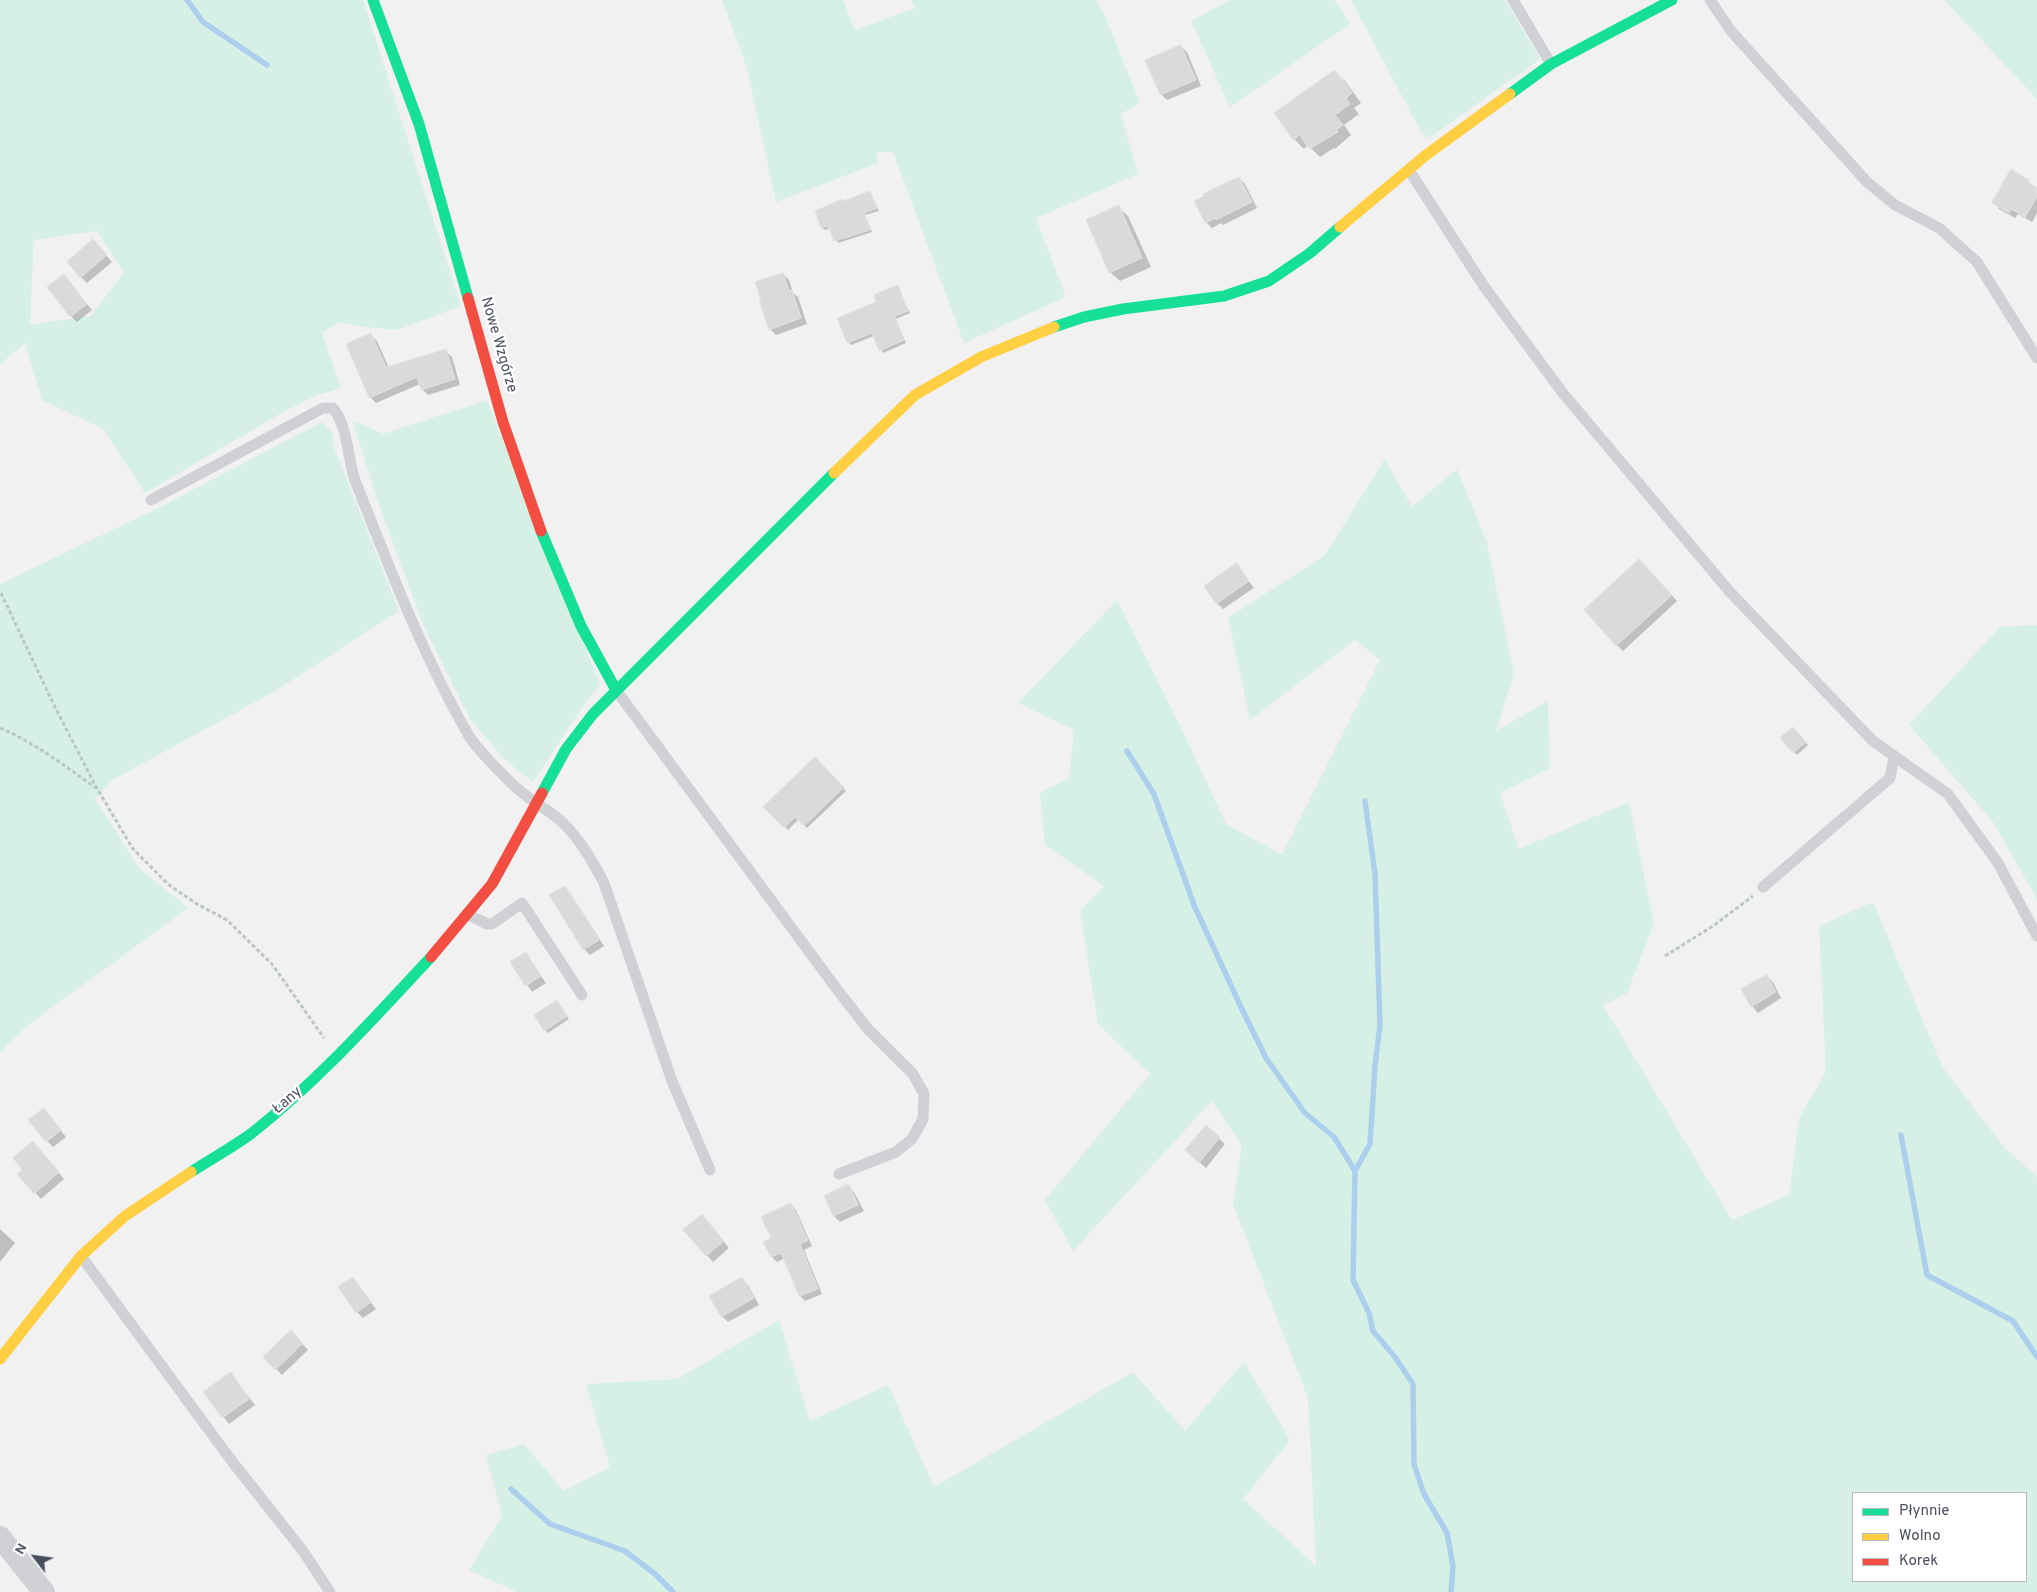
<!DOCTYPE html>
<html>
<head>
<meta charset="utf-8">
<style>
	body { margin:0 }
	#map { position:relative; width:2037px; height:1592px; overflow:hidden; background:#f1f1f1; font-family:Overpass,sans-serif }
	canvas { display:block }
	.legend { position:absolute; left:1852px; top:1492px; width:175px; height:90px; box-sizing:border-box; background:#fff; border:1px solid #b6b8be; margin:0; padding:6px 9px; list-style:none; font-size:15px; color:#484e5d }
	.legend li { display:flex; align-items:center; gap:10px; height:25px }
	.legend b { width:25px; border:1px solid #b6b8be }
	.north { position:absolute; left:10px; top:1532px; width:50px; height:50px; -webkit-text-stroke:4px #fff; paint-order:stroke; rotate:300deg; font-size:14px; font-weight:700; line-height:20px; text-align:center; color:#484e5d }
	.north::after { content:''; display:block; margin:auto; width:18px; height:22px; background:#484e5d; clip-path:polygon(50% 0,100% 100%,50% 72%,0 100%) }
</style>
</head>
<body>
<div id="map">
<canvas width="2037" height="1592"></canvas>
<ul class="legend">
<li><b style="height:6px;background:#16e098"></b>Płynnie</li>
<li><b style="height:6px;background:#ffcf43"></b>Wolno</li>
<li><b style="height:6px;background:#f24e42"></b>Korek</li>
</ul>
<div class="north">N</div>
</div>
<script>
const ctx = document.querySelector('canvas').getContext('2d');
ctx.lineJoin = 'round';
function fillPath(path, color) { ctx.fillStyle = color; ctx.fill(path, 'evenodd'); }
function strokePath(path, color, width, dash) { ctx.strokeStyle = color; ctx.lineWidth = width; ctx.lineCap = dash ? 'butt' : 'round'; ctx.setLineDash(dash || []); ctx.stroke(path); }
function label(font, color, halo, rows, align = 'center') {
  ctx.font = font + ' Overpass,sans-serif'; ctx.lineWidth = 4.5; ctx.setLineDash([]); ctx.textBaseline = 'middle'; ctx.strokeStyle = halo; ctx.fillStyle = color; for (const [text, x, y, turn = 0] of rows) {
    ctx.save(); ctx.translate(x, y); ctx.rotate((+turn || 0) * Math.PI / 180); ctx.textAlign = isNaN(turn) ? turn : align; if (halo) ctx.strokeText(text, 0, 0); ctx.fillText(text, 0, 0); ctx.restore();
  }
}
const green = new Path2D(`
	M0 0H363L461 306 397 330 367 327 339 322 322 333 341 388 315 396 278 415 145 493 103 429 42 400 25 343 0 364ZM97 231 124 273 90 316 30 325 34 240Z
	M722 0H843L855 30 915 8 911 0H1096L1106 18 1140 103 1121 114 1138 174 1036 218 1066 297 964 343 893 152H876L878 163 776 202 746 65Z
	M1230 0H1335L1350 24 1230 107 1191 21Z
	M1351 0H1505L1540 59 1429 138 1421 132Z
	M1944 0H2037V99Z
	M487 400 600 685 585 703 533 782 504 759 470 719 425 629 382 514 352 420 383 434Z
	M322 422 333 434V445L399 611 275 691 109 782 95 799 139 868 188 908 28 1025 0 1052V584L156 509Z
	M1385 459 1412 507 1457 469 1487 542 1514 674 1496 731 1548 701 1550 768 1500 793 1519 849 1629 802 1654 924 1627 993 1603 1005 1732 1220 1789 1195 1799 1118 1826 1072 1819 926 1873 902 1942 1066 2003 1146 2037 1177V1592H517L469 1570 502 1516 486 1455 524 1444 564 1491 610 1467 586 1384 677 1379 779 1320 810 1421 888 1385 934 1487 1133 1372 1185 1431 1244 1362 1290 1440 1243 1499 1316 1566 1308 1398 1233 1204 1242 1146 1212 1101 1073 1251 1045 1200 1150 1074 1098 1024 1080 911 1104 886 1045 845 1040 793 1069 778 1074 730 1018 703 1117 600 1184 734 1226 824 1282 855 1380 660 1355 640 1250 720 1228 618 1325 555ZM2026 1493V1581H1853V1493Z
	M2037 625V899L1993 822 1909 725 2000 627Z`);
const shadow = new Path2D(`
	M1181 46 1187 52 1201 86 1167 100 1161 94Z
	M1335 72 1345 81 1361 103 1354 108 1359 114 1344 125 1351 135 1335 149 1334 148 1320 157 1308 145 1304 149 1294 139Z
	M2012 171 2028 181 2037 190V213L2032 222 2018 214 2015 218 1999 209 1993 202Z
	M1239 178 1245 184 1257 208 1223 225 1221 223 1212 228 1206 222Z
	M870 192 879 211 865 215 872 232 838 243 831 228 825 230 822 228 844 202Z
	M1118 207 1128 216 1151 267 1120 281 1110 272Z
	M99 247 112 262 87 283 81 277Z
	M783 274 789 280 793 293 798 297 807 324 776 335 770 329Z
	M64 276 92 310 77 322 71 316Z
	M897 287 910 313 896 319 906 343 883 353 874 336 851 345 848 342 878 303Z
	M371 335 377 341 389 368 445 351 452 357 460 385 428 395 422 389 420 384 376 403 370 397Z
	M1237 565 1254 588 1223 609 1217 603Z
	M1645 566 1677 601 1623 651 1617 645Z
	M1793 728 1808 745 1797 755 1782 738Z
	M815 759 846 791 807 828 799 819 788 830 765 807Z
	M564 887 570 893 604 946 590 955 584 949Z
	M525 954 546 983 532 992 512 963Z
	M1767 976 1773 982 1781 998 1758 1013 1752 1006 1743 990Z
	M557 1001 569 1019 548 1033 545 1030Z
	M50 1116 66 1137 53 1147 47 1141Z
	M1206 1127 1225 1144 1206 1168 1192 1156Z
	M39 1149 64 1179 41 1199 19 1174Z
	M848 1186 854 1192 864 1211 840 1222 834 1216 825 1196Z
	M790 1204 796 1210 812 1246 804 1250 822 1294 805 1301 800 1296 785 1258 777 1262 772 1257 773 1239Z
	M708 1222 729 1248 713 1262 685 1230Z
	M0 1229 15 1243 0 1262Z
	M352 1279 376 1309 363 1318 357 1312Z
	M742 1279 748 1285 759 1305 728 1322 722 1316Z
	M291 1332 308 1350 282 1375 265 1357Z
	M231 1374 255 1405 229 1424 205 1392Z`);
const stream = new Path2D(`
	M187 0 203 22 267 65
	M1127 751 1154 794 1194 905 1240 1005 1266 1058 1305 1113 1334 1137 1355 1171 1353 1280 1369 1313 1373 1331 1395 1357 1413 1384 1414 1464 1424 1494 1447 1533 1453 1566 1451 1592
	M1901 1135 1927 1275 2013 1321 2037 1357
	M1355 1171 1370 1144 1375 1066 1380 1025 1375 874 1365 801
	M511 1489 550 1524 625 1551 655 1574 673 1592`);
const building = new Path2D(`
	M1181 45 1196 80 1160 95 1145 60Z
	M1335 70 1352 93 1346 98 1350 104 1335 115 1343 125 1336 130 1338 132 1309 149 1300 135 1293 140 1274 113Z
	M2011 169 2029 180 2027 182 2037 188V197L2025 217 2011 209 2009 213 1992 203Z
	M1239 177 1252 202 1216 220 1215 218 1205 223 1194 201 1204 196 1203 194Z
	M870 191 877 208 864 213 870 230 834 241 828 226 821 228 815 211 842 199 843 201Z
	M1119 205 1142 258 1109 273 1086 220Z
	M93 239 107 255 80 278 67 262Z
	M783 273 789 291 792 290 801 318 769 330 759 300H761L755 282Z
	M64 274 87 304 70 317 47 287Z
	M898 285 908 311 894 316 904 340 879 351 872 333 847 343 837 318 876 302 874 295Z
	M371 333 386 367 446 349 455 379 421 390 417 377 369 398 346 344Z
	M1639 559 1672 595 1616 646 1584 610Z
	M1237 563 1249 581 1216 604 1204 586Z
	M1793 727 1806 742 1793 753 1780 738Z
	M815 757 844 787 804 826 795 817 784 828 763 807Z
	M565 886 599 940 583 950 549 895Z
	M526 952 541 976 525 986 510 962Z
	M1767 975 1776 992 1751 1007 1741 989Z
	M557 1000 567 1016 544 1031 534 1015Z
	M44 1108 61 1130 46 1142 28 1120Z
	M1206 1125 1220 1137 1199 1163 1185 1150Z
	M33 1141 59 1172 34 1194 17 1174 22 1170 13 1158Z
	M849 1184 858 1205 833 1216 824 1196Z
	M791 1203 808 1240 800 1244 818 1289 799 1296 781 1253 771 1257 763 1242 771 1238 761 1217Z
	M702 1214 724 1241 706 1256 683 1230Z
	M353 1277 371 1302 356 1313 338 1287Z
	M742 1277 754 1298 721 1317 709 1296Z
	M291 1330 303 1343 275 1370 263 1357Z
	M231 1372 249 1399 222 1418 203 1392Z`);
const path = new Path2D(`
	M1 593 54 705 95 785 133 849 169 885 197 904 227 920 272 964 324 1038
	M0 728C35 743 65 766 96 788
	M1665 956 1713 926 1753 896`);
const lane = new Path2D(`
	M1513 0 1551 64
	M1710 0 1731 31 1867 182 1895 205 1939 228 1977 262 2037 358
	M1409 170 1483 285 1562 392 1730 592 1873 741 1948 794 1998 863 2037 936
	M151 500 323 408H333C349 428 347 460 356 483 390 569 423 656 469 736 477 749 512 785 524 794 536 804 550 811 561 821 580 839 592 860 604 883L672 1081 710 1170
	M616 690 836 988 868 1029 913 1074 924 1094 923 1119 912 1139 896 1152 839 1174
	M1763 887 1890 778 1894 757
	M469 915 487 924H492L522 903 582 995
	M81 1256 231 1460 303 1551 330 1592`);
const street = new Path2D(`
	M0 1537 44 1592`);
const fast = new Path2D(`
	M373 0 419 124 468 298
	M1510 94 1551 64 1672 0
	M1054 327 1084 317 1123 309 1224 296 1269 281 1310 253 1340 227
	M541 531 581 626 616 690
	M542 793 566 749 593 714 834 473
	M191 1172C211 1159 233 1147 252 1133 318 1081 374 1018 431 957`);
const slow = new Path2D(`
	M1340 227 1426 155 1510 94
	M834 473 915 395 981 357 1054 327
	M0 1359 81 1256 125 1216 191 1172`);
const jam = new Path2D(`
	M468 298 503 422 541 531
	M431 957 492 884 542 793`);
const streetNames = [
	["Nowe Wzgórze",498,345,74],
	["Łany",288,1101,-41]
];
fillPath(green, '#d6f0e6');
fillPath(shadow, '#0003');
strokePath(stream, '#accfed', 5.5);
fillPath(building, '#dadadb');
strokePath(building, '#e2e2e4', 1);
strokePath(path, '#bbc6c6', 3, [4, 2.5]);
strokePath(lane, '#cfd1d4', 11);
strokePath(street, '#cfd1d4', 22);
strokePath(fast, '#16e098', 11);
strokePath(slow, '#ffcf43', 11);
strokePath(jam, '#f24e42', 11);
label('15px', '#484e5d', '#fff', streetNames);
</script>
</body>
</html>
